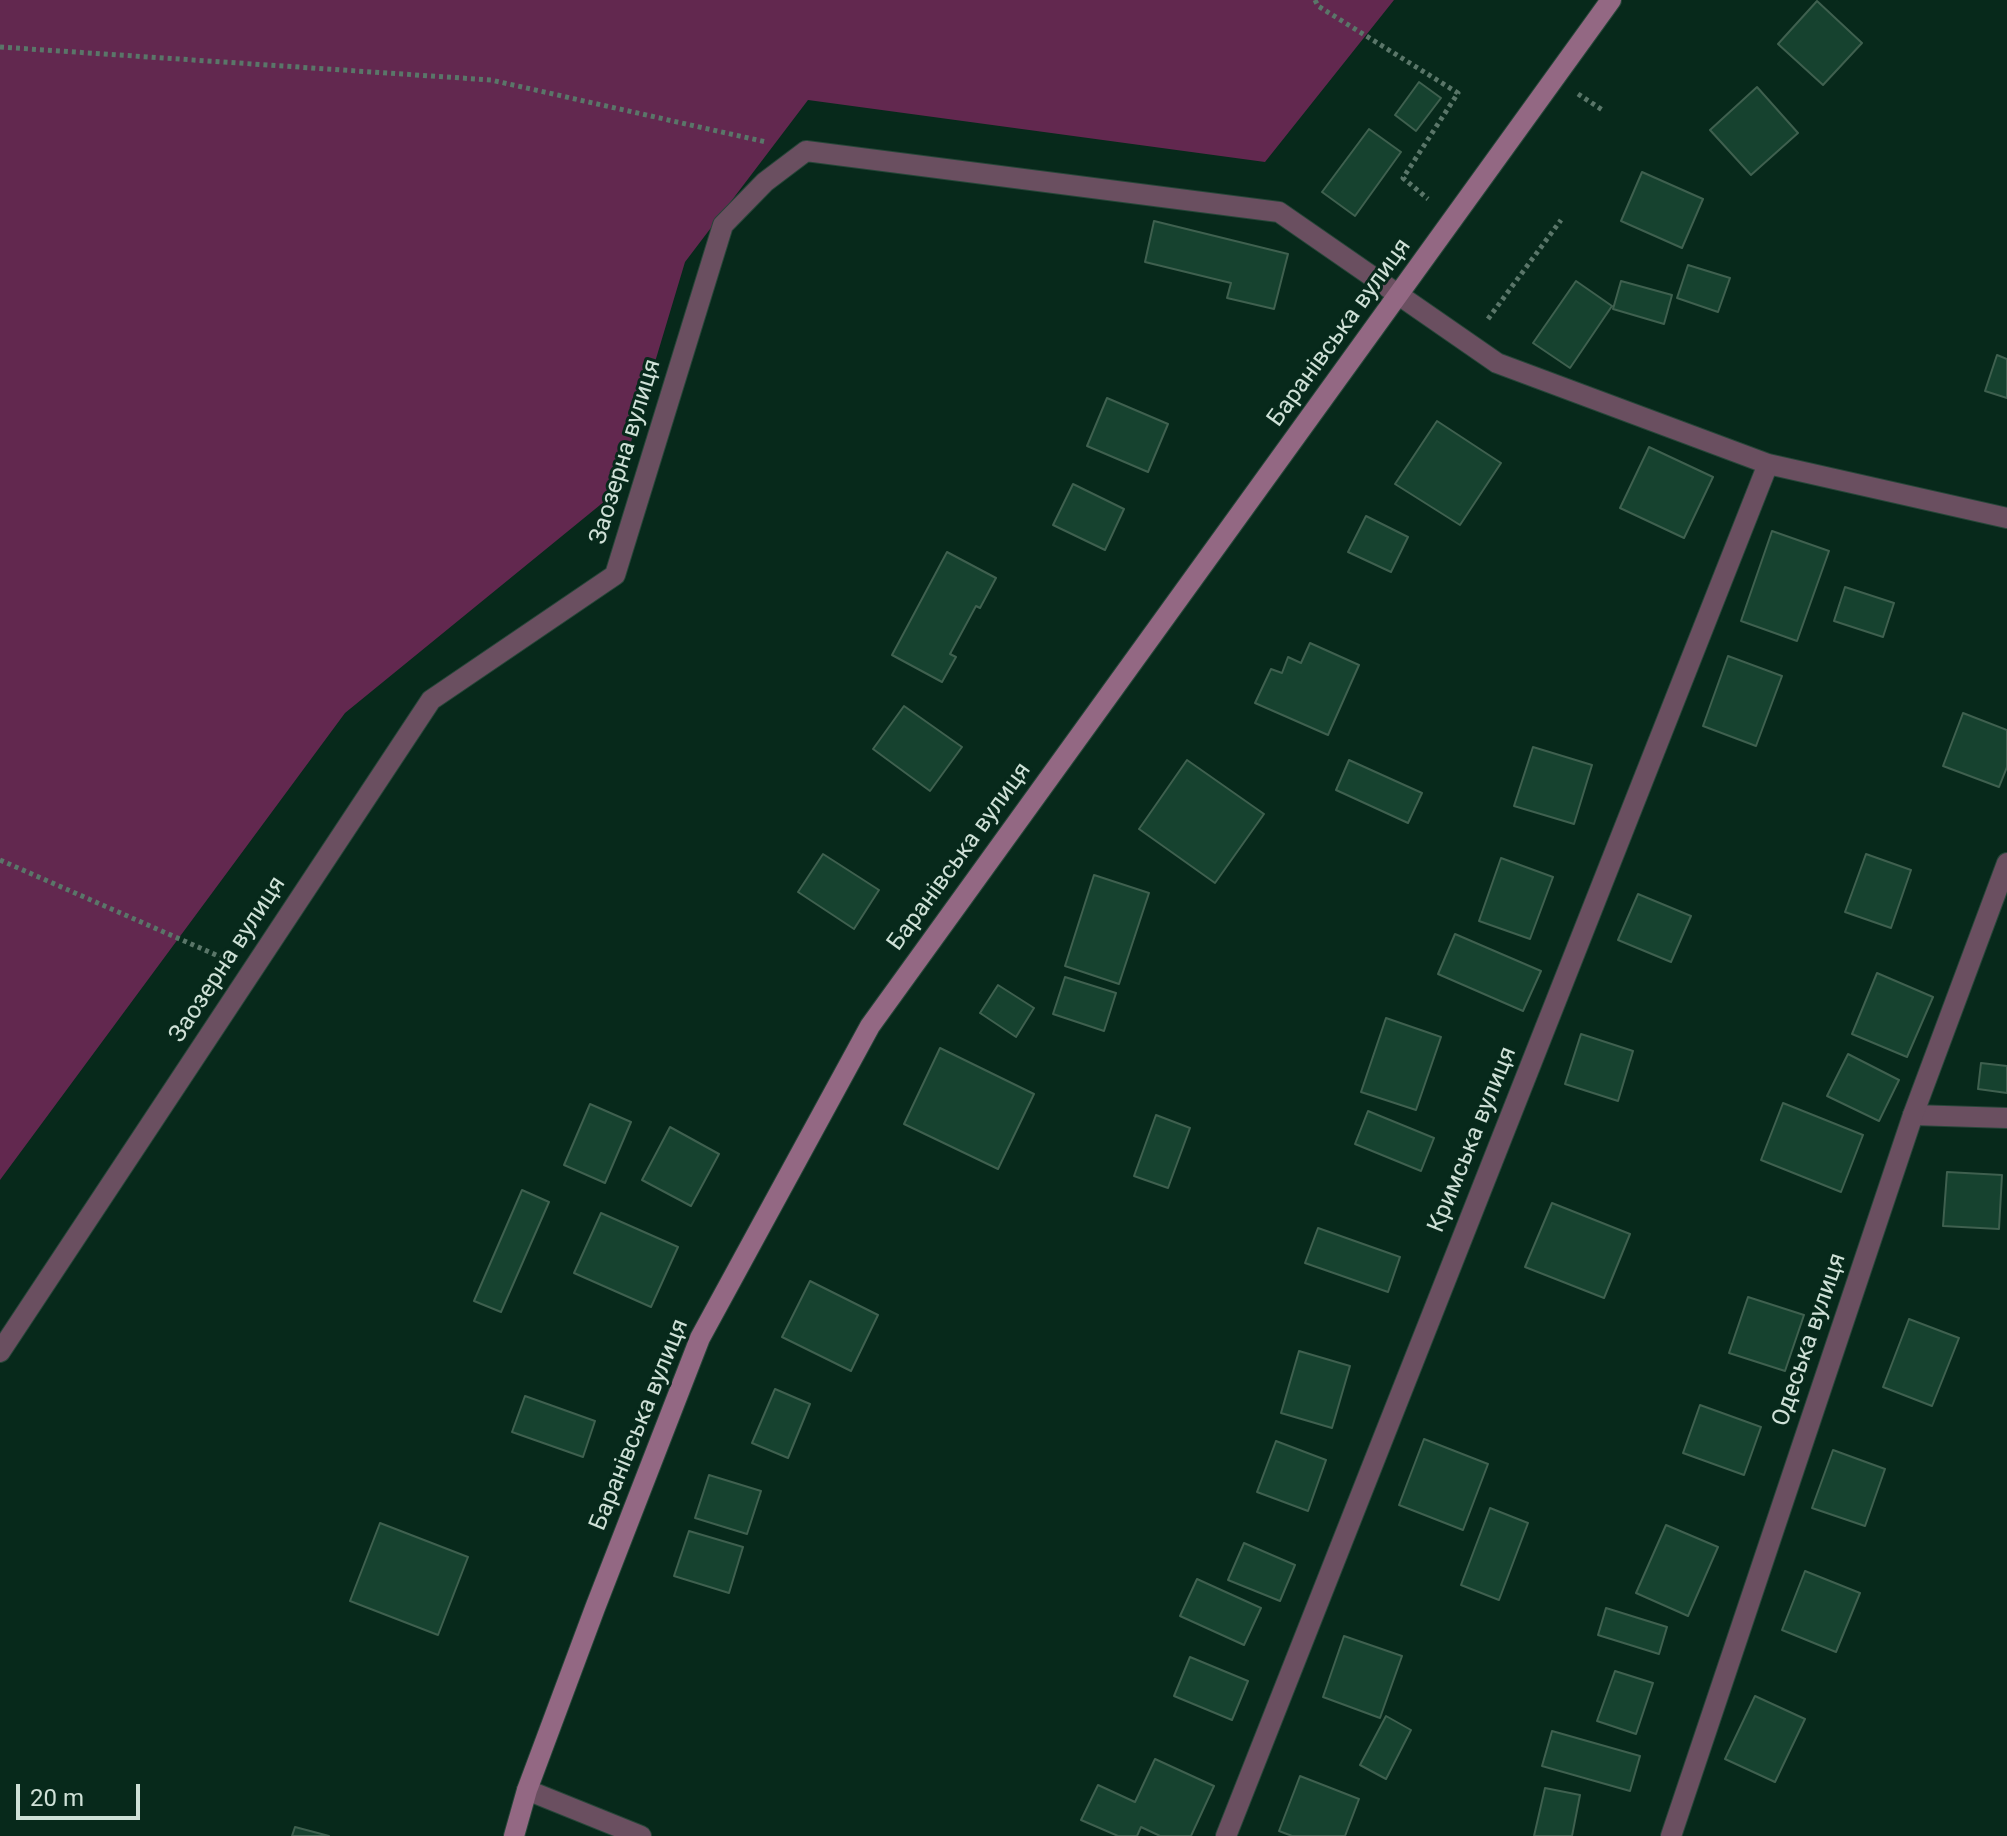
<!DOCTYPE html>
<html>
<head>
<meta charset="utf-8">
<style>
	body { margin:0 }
	#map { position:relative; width:2007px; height:1836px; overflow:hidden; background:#07291b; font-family:Roboto,sans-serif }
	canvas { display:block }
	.scale { position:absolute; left:16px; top:1784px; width:124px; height:36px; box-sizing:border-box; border:4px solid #cfe1d7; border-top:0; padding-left:10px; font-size:24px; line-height:28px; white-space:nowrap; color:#cfe1d7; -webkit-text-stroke:6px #07291b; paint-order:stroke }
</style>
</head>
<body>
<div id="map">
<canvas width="2007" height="1836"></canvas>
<div class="scale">20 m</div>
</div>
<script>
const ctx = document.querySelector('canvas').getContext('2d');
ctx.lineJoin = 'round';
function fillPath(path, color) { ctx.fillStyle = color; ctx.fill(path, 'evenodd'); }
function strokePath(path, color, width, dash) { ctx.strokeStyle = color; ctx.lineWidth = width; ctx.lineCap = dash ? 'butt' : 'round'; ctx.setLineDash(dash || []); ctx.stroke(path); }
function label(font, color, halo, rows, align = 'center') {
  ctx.font = font + ' Roboto,sans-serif'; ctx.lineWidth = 6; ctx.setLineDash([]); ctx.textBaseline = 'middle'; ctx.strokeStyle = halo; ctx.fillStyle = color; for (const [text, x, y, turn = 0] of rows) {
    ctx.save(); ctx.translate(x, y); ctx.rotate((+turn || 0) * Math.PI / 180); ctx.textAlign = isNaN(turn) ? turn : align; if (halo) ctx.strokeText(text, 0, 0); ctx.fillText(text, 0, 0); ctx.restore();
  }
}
const green = new Path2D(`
	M0 0H1394L1265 162 808 100 685 262 616 492 345 713 0 1180Z`);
const building = new Path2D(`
	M1817 1 1862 43 1823 85 1778 44Z
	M1419 82 1441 98 1416 131 1395 115Z
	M1757 87 1798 133 1751 175 1710 130Z
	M1369 129 1401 152 1355 216 1322 192Z
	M1642 172 1703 199 1682 248 1621 221Z
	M1154 221 1288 254 1274 309 1227 298 1231 283 1145 262Z
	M1688 265 1730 278 1718 312 1677 298Z
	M1576 281 1612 306 1570 368 1533 343Z
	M1621 281 1672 295 1664 324 1613 309Z
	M1997 355 2007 359V398L1985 391Z
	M1107 398 1168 424 1148 472 1087 446Z
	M1437 421 1501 463 1460 525 1395 484Z
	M1649 447 1713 477 1684 538 1620 508Z
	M1073 484 1124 509 1105 550 1053 525Z
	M1366 516 1408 537 1391 572 1348 552Z
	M1772 531 1829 551 1797 641 1741 621Z
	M947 552 996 578 980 608 976 606 950 654 956 657 942 682 892 655Z
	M1845 587 1894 603 1883 637 1834 621Z
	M1310 643 1359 665 1328 735 1255 703 1271 669 1282 673 1288 657 1301 663Z
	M1728 656 1782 676 1756 746 1703 726Z
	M904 706 962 747 930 791 873 749Z
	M1963 713 2007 730V767L1999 787 1943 766Z
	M1533 747 1592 765 1574 824 1514 806Z
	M1187 760 1264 814 1215 883 1139 829Z
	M1349 760 1422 793 1408 823 1336 790Z
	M823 854 879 890 854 929 798 892Z
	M1866 854 1911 870 1891 928 1845 912Z
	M1501 858 1553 877 1530 939 1479 921Z
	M1094 875 1149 893 1119 984 1065 966Z
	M1638 894 1691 916 1671 962 1618 940Z
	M1455 934 1541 971 1523 1011 1438 974Z
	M1877 973 1933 997 1907 1057 1852 1034Z
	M1065 977 1116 993 1104 1031 1053 1014Z
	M998 985 1034 1008 1016 1037 980 1013Z
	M1386 1018 1441 1037 1416 1110 1361 1092Z
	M1581 1034 1633 1051 1618 1101 1565 1084Z
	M940 1048 1034 1094 998 1169 904 1124Z
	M1848 1054 1899 1080 1879 1121 1827 1096Z
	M1981 1063 2007 1066V1093L1978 1089Z
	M1783 1103 1863 1135 1841 1192 1761 1160Z
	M590 1104 631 1122 605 1183 564 1165Z
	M1368 1111 1434 1138 1421 1171 1355 1144Z
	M1156 1115 1190 1128 1168 1188 1134 1176Z
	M670 1127 719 1154 691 1206 642 1180Z
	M1947 1172 2002 1175 1999 1229 1943 1226Z
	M522 1190 549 1202 501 1312 474 1301Z
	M1552 1203 1630 1234 1604 1298 1525 1267Z
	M601 1213 678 1247 651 1307 574 1273Z
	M1318 1228 1400 1257 1388 1292 1305 1263Z
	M810 1281 878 1315 851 1371 782 1337Z
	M1748 1297 1804 1315 1785 1371 1729 1353Z
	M1909 1319 1959 1338 1932 1406 1883 1387Z
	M1299 1351 1350 1366 1332 1428 1281 1413Z
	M775 1389 810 1404 788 1458 752 1443Z
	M525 1396 595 1421 583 1457 512 1432Z
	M1700 1405 1761 1427 1744 1475 1683 1453Z
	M1424 1439 1488 1464 1463 1530 1399 1505Z
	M1276 1441 1326 1460 1308 1511 1257 1492Z
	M1833 1450 1885 1469 1865 1526 1812 1508Z
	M709 1475 761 1491 747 1534 695 1518Z
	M1490 1508 1528 1523 1499 1600 1461 1585Z
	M380 1523 468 1557 438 1635 350 1601Z
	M1666 1525 1718 1547 1688 1616 1636 1593Z
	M689 1531 743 1547 729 1593 674 1576Z
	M1244 1543 1295 1565 1280 1601 1228 1580Z
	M1805 1571 1860 1593 1836 1652 1782 1630Z
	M1197 1579 1261 1608 1244 1645 1180 1616Z
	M1606 1608 1667 1627 1659 1654 1598 1635Z
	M1344 1636 1402 1656 1380 1718 1323 1697Z
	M1190 1657 1248 1681 1232 1720 1174 1696Z
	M1615 1671 1653 1683 1636 1734 1597 1721Z
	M1755 1696 1805 1719 1775 1782 1725 1759Z
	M1386 1716 1411 1730 1386 1779 1360 1765Z
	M1552 1731 1640 1756 1630 1791 1542 1766Z
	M1155 1759 1214 1786 1191 1836H1160L1141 1827 1137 1836H1118L1081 1820 1098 1785 1135 1802Z
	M1300 1776 1359 1799 1345 1836H1292L1279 1831Z
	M1545 1788 1580 1795 1572 1836H1534Z
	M295 1827 329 1836H292Z`);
const path = new Path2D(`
	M1315 0 1318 6 1458 93 1403 178 1428 199
	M0 47 491 80 766 142
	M1578 94 1604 111
	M1488 319 1561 220
	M0 860 223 958`);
const lane = new Path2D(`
	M1913 1115 2007 1118`);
const street = new Path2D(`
	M0 1352 431 700 615 575 723 225 765 182 806 151 1279 212 1497 363 1768 464 2007 518
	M527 1790 641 1836
	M1226 1836 1768 464
	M1671 1836 1913 1115 2007 863`);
const secondary = new Path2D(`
	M514 1836 527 1790 595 1608 700 1338 870 1026 1611 0`);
const streetNames = [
	["Баранівська вулиця",1340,333,-54],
	["Заозерна вулиця",626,452,-73],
	["Баранівська вулиця",960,857,-54],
	["Заозерна вулиця",228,960,-57],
	["Кримська вулиця",1473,1140,-68],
	["Одеська вулиця",1810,1340,-71],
	["Баранівська вулиця",640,1425,-68]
];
fillPath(green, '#62284f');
fillPath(building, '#16422f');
strokePath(building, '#3f604f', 2);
strokePath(lane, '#274639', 22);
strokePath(street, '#274639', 22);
strokePath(secondary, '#274639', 22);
strokePath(path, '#5a7669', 5, [4, 4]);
strokePath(lane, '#6a4f60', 20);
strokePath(street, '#6a4f60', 20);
strokePath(secondary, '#936883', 20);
label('24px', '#cfe1d7', '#07291b', streetNames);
</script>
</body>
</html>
